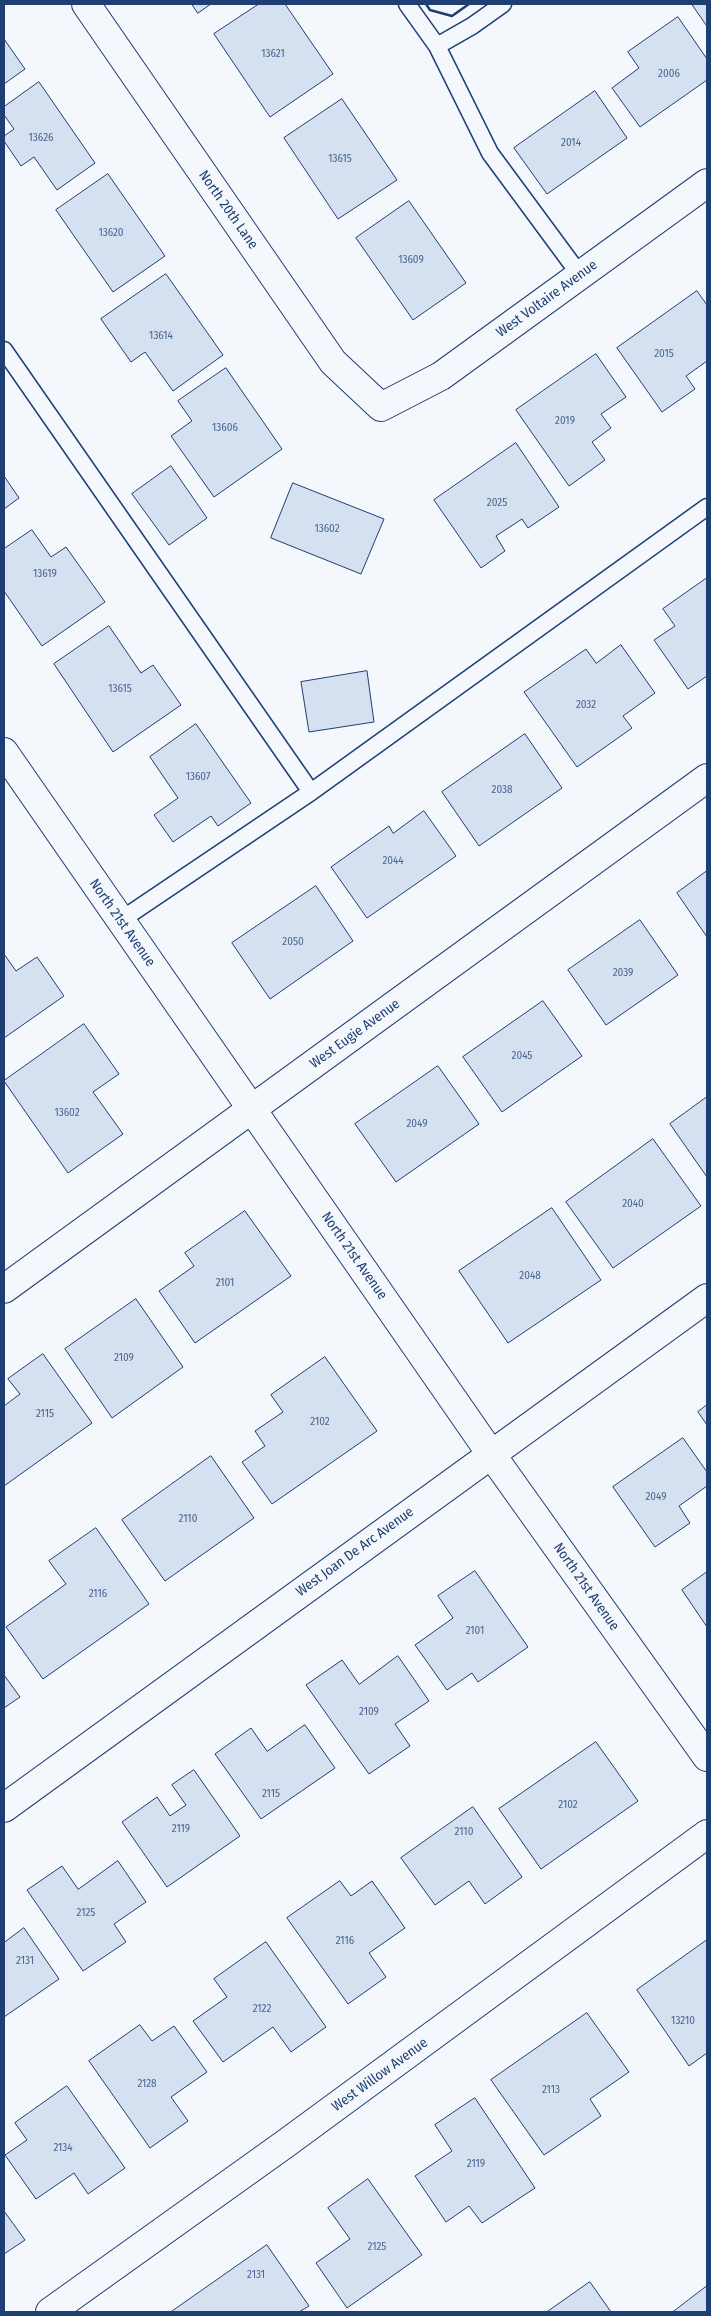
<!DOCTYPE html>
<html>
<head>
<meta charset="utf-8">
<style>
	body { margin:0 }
	#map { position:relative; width:711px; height:2316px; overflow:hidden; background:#f4f7fb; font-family:"Fira Sans Condensed",sans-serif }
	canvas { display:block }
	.frame { position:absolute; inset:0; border:5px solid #1d3f73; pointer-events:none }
</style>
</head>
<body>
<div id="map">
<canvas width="711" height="2316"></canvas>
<div class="frame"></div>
</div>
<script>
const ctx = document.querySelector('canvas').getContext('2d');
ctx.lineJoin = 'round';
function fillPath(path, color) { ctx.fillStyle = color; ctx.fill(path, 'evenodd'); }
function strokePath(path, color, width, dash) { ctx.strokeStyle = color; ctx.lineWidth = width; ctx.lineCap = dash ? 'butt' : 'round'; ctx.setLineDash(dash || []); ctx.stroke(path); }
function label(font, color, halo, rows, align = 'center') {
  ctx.font = font + ' "Fira Sans Condensed",sans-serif'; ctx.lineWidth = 4; ctx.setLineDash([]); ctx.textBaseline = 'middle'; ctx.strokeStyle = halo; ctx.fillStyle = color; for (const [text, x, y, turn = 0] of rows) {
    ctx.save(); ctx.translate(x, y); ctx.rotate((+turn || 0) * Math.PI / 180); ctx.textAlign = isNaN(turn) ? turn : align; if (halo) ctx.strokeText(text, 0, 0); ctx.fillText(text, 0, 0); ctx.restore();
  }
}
const building = new Path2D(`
	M192 4H211L198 13Z
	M259 4H285L333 74 270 117 214 34Z
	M692 4H707V26Z
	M678 17 707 59V80L640 127 612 88 639 68 628 52Z
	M4 39 25 69 4 84Z
	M39 82 95 163 57 190 34 157 21 166 4 141V136L14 129 4 115V107Z
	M595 91 627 138 547 194 514 148Z
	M342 99 397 180 338 219 284 138Z
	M108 174 165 256 113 292 56 210Z
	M409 201 466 283 413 320 356 238Z
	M166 274 223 355 173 391 145 352 131 362 101 319Z
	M697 291 707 305V361L686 376 695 389 662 412 617 348Z
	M596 354 626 397 601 414 611 428 592 442 605 460 569 486 516 410Z
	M226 368 282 449 214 497 171 436 192 421 178 401Z
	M516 443 559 507 528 528 522 519 496 536 505 551 481 568 434 500Z
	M171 466 207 518 169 545 132 494Z
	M4 476 19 498 4 509Z
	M293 483 384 519 361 574 271 538Z
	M32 530 51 557 66 547 105 602 42 646 4 591V549Z
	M707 578V676L688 689 654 640 675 626 663 609Z
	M109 626 141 673 153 665 181 705 113 752 54 664Z
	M621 645 655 693 623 716 632 728 577 767 524 692 586 649 596 663Z
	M367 671 374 722 309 732 301 682Z
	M196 724 251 803 218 826 211 816 173 842 154 815 178 798 150 757Z
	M525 734 562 788 479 846 442 792Z
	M424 811 456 856 367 918 331 867 389 826 393 833Z
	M707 871V937L677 893Z
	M316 886 353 941 270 999 232 943Z
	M640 920 678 975 606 1025 568 970Z
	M4 954 16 971 37 957 64 996 4 1038Z
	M543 1001 582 1056 502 1112 463 1057Z
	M84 1024 119 1074 93 1092 123 1134 68 1173 4 1081Z
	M438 1066 479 1124 396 1182 355 1124Z
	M707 1097V1177L670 1124Z
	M653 1139 701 1206 613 1268 566 1202Z
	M552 1208 601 1280 508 1343 459 1271Z
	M245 1211 291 1276 195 1343 159 1291 194 1266 185 1253Z
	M136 1299 183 1367 112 1418 65 1349Z
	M43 1354 92 1423 4 1486V1406L20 1394 8 1379Z
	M325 1357 377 1431 272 1504 242 1462 265 1446 255 1431 283 1412 271 1395Z
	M707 1405V1425L698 1412Z
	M683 1438 707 1472V1486L679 1506 690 1523 655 1547 613 1487Z
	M211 1456 254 1518 165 1581 122 1520Z
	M96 1528 149 1604 43 1679 6 1627 66 1584 49 1561Z
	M475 1571 528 1647 478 1682 472 1673 447 1690 415 1645 453 1618 438 1596Z
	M707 1572V1627L682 1590Z
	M398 1656 429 1701 395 1724 410 1746 369 1774 306 1685 342 1660 359 1684Z
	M4 1675 20 1697 4 1708Z
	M305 1725 335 1768 261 1819 215 1754 251 1728 267 1751Z
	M596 1742 638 1801 541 1869 499 1809Z
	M194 1770 240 1836 167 1887 122 1822 157 1797 170 1816 186 1805 172 1785Z
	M473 1807 522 1877 485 1904 469 1881 435 1905 401 1858Z
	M118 1861 146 1902 114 1924 126 1942 83 1971 27 1890 62 1866 78 1889Z
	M340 1881 351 1896 372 1881 405 1928 369 1953 386 1977 348 2004 287 1918Z
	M24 1928 59 1979 4 2017V1943Z
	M707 1940V2053L689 2066 637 1990Z
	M266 1942 326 2027 291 2052 273 2027 223 2062 193 2021 227 1997 214 1979Z
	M587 2013 629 2072 590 2099 601 2116 544 2155 491 2080Z
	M140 2025 152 2041 174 2026 207 2072 171 2097 188 2121 150 2148 89 2061Z
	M67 2086 125 2168 88 2194 74 2173 36 2199 5 2155 27 2140 15 2123Z
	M475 2098 535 2188 482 2223 469 2206 446 2222 415 2176 452 2151 435 2125Z
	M368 2179 422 2255 347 2308 316 2263 350 2239 328 2208Z
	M4 2211 25 2240 4 2254Z
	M267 2245 309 2306 299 2312H171Z
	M590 2282 611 2312H547Z
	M707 2286V2312H673Z`);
const lane = new Path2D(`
	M407 4 437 46 490 153 580 275
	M437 46 472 26 503 4
	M4 350 311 792
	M121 920 311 792 707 507`);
const street = new Path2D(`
	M86 4 333 362 381 407 441 376 707 183
	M4 752 491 1454 707 1757
	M4 1289 707 778
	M4 1808 707 1298
	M50 2312 285 2144 707 1834`);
const wall = new Path2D(`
	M426 4 430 10 452 16 469 4`);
const numberNames = [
	["13621",273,54],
	["2006",669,74],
	["13626",41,138],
	["2014",571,143],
	["13615",340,159],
	["13620",111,233],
	["13609",411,260],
	["13614",161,336],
	["2015",664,354],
	["2019",565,421],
	["13606",225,428],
	["2025",497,503],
	["13602",327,529],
	["13619",45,574],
	["13615",120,689],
	["2032",586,705],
	["13607",198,777],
	["2038",502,790],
	["2044",393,861],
	["2050",293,942],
	["2039",623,973],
	["2045",522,1056],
	["13602",67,1113],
	["2049",417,1124],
	["2040",633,1204],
	["2048",530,1276],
	["2101",225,1283],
	["2109",124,1358],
	["2115",45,1414],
	["2102",320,1422],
	["2049",656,1497],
	["2110",188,1519],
	["2116",98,1594],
	["2101",475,1631],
	["2109",369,1712],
	["2115",271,1794],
	["2102",568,1805],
	["2119",181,1829],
	["2110",464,1832],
	["2125",86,1913],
	["2116",345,1941],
	["2131",25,1961],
	["2122",262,2009],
	["13210",683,2021],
	["2128",147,2084],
	["2113",551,2090],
	["2134",63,2148],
	["2119",476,2164],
	["2125",377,2247],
	["2131",256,2275]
];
const streetNames = [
	["North 20th Lane",228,210,55],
	["West Voltaire Avenue",547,299,-36],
	["North 21st Avenue",122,923,55],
	["West Eugie Avenue",355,1034,-36],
	["North 21st Avenue",354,1256,55],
	["West Joan De Arc Avenue",355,1552,-36],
	["North 21st Avenue",586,1587,55],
	["West Willow Avenue",380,2075,-36]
];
fillPath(building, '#d5e0f0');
strokePath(building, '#1d3f73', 1);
strokePath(lane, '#1d3f73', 19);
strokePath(street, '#1d3f73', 30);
strokePath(lane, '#f4f7fb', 16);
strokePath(street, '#f4f7fb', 28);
strokePath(wall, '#1d3f73', 2.5);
label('11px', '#4b6792', null, numberNames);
label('14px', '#1d3f73', '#f4f7fb', streetNames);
</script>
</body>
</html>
